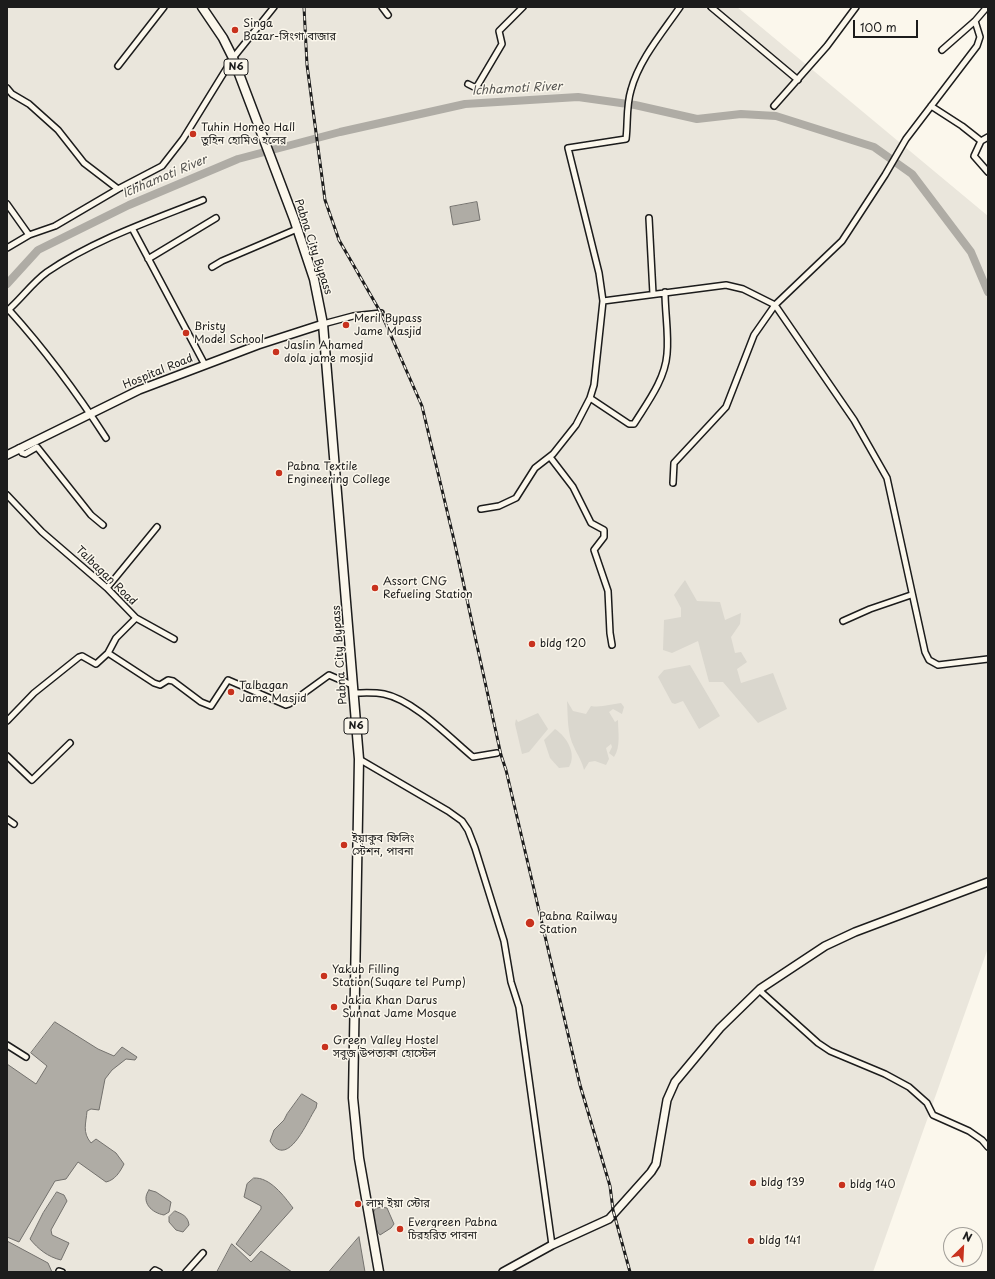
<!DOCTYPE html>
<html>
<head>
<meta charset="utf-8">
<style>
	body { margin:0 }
	#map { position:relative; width:995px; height:1279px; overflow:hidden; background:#fbf7ec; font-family:"Playpen Sans",sans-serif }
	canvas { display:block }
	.frame { position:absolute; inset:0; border:8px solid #1c1c1c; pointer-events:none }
	.north { position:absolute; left:943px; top:1227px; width:40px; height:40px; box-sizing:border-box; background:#fbf7ec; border:1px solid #a29f99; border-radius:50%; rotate:24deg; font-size:11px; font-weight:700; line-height:16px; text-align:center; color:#1c1c1c }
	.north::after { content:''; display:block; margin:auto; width:14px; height:18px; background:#c8321e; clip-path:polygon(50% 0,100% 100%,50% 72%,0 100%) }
	.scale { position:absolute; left:853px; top:20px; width:65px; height:18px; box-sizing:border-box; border:2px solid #1c1c1c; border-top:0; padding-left:5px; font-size:12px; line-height:14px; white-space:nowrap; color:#1c1c1c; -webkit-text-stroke:3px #fbf7ec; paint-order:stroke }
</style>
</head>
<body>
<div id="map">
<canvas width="995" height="1279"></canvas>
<div class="frame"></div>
<div class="north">N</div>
<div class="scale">100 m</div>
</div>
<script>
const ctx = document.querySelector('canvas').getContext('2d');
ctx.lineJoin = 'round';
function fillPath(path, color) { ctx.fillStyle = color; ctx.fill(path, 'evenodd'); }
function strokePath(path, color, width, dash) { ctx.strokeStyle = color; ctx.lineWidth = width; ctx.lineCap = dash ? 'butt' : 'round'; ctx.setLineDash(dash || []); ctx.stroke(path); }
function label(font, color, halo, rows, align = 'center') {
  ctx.font = font + ' "Playpen Sans","Noto Sans Bengali",sans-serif'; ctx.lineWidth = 3; ctx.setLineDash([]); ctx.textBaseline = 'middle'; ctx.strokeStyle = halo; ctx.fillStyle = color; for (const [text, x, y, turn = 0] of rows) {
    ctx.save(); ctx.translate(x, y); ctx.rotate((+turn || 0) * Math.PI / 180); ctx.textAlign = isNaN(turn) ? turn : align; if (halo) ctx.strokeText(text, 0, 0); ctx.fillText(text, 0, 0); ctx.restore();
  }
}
const built = new Path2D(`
	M7 7H737L988 216V948L873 1272H7Z`);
const green = new Path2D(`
	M685 580 697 601 720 602 725 620 741 613 740 624 731 637 735 653 741 652 747 662 737 669 741 683 773 673 787 709 758 723 723 682H709L698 641 672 653 663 650 664 620 681 617V608L674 595Z
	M690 665 720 716 699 729 683 701 675 704 672 703 658 677 664 670Z
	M567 701 573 711 586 714 591 706C601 708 611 704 621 703L624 707 622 714 613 709 609 712 615 722 618 720C618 732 621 747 614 757L609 753 612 747 611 744 606 748 609 759 606 765 595 761 589 762 584 770C582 761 578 756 574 747 567 733 568 717 567 701Z
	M538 713 548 729 529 752 522 754 515 724 516 719 518 722Z
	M555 729C567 737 577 754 569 767L559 768 550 758 544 740Z`);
const water = new Path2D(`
	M477 202 480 220 453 225 450 207Z
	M55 1022 98 1049 114 1056 122 1047 137 1057 135 1060 126 1059 112 1070 105 1079 99 1110 91 1109 87 1111C86 1124 82 1132 91 1143L96 1139 116 1153 124 1164C120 1172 115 1180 106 1182L78 1162 66 1179 55 1181 19 1242 7 1237V1064L36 1084 47 1066 31 1053Z
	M302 1094 317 1103 316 1108C308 1119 288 1171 270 1141L274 1130 284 1120 287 1114Z
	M254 1178C270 1177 284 1196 293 1208L250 1256 236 1244 261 1209V1206L244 1197 247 1184Z
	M149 1190 156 1192 171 1202 169 1212 164 1215C152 1213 140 1202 149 1190Z
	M57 1192 64 1195 67 1201 51 1230 52 1235 69 1243 61 1260C48 1257 38 1249 30 1239L43 1213Z
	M382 1207 387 1208 394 1224 391 1228 380 1235C374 1228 370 1217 375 1209Z
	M175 1211C182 1214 188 1216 189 1225L183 1232 176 1230 169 1222V1217Z
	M359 1237 365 1272H329Z
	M7 1241 48 1263 52 1272H7Z
	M232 1244 251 1262 261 1251 292 1272H217Z`);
const river = new Path2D(`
	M7 284 38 250 129 205 238 159 340 132 465 104 578 97 635 105 697 119 741 114 776 116 874 147 912 174 971 252 988 292`);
const minor = new Path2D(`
	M382 7 388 15
	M711 7 798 80
	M942 50 975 21 987 7
	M118 66 164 7
	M468 84 476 88 502 44 499 31 523 7
	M7 88 12 94 29 104 58 130 84 163 118 189
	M774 106 827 46 856 7
	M931 106 962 126 981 141 988 137
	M981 141 974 156 988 172
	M7 204 29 235
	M649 218 653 294
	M132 228 205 365
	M7 248 29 235 55 226 118 189 162 166 183 139 233 58 274 7
	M148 259 216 218
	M212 267 222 261 297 229
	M603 301 726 285 743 289 775 305 854 420 887 478 925 652 929 660 938 665 988 659
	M9 310C45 350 77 393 106 438
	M7 311C21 299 32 283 47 272 94 240 150 221 203 200
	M323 324 353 316 381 313
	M590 398 629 424H634C647 403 665 380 667 354 669 334 665 313 665 292
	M19 448 22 453 25 454 37 447 91 515 103 525
	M550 457 573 487 591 523 604 530V537L594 550 608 591 610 633 612 645
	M673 483 674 463 726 407 754 335 775 305 842 241 885 175 906 139 977 46 980 37 975 21
	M7 495 42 532 107 588 136 618 116 638 108 653 154 683 160 685 168 680 173 681 201 702 211 706 228 680 286 705 289 704 329 675 352 685
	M481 509 499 506 516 498 535 468 553 454 576 425 590 398 594 385 603 301 599 273 568 148 626 139C628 123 626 106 631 90 639 60 662 33 680 7
	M107 588 157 527
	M136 618 174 639
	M843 621 870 609 911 595
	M353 693C363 693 374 692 384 694 414 700 450 738 473 757L497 753
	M7 721 34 693 79 657 82 656 96 664 108 653
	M7 756 32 780 70 743
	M359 759 448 811 462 821 468 830 475 848 504 941 511 982 519 1007 552 1245
	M7 819 14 824
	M759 990 818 1043 830 1051 885 1074 909 1087 927 1103 933 1115 969 1131 982 1140 988 1147
	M7 1045 26 1057
	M59 1271 62 1272
	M153 1272 155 1270 159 1272
	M186 1272 203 1253`);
const secondary = new Path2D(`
	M7 455 139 390 258 345 323 324
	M503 1272 552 1245 609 1219 651 1172 656 1164 667 1100 675 1082 720 1028 760 989 825 946 855 932 988 882`);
const trunk = new Path2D(`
	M202 7 223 38 233 58 294 219 314 279 323 324 359 759 353 1098 359 1158 379 1272`);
const rail = new Path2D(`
	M304 7 307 65 325 200 339 240 381 313 422 406 454 540 501 755 506 770 580 1085 610 1186 613 1210 630 1272`);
const markers = [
	[235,30,4,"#c8321e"],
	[193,134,4,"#c8321e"],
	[346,325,4,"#c8321e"],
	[186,333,4,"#c8321e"],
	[276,352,4,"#c8321e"],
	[279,473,4,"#c8321e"],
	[375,588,4,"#c8321e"],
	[532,644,4,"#c8321e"],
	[231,692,4,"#c8321e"],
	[344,845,4,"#c8321e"],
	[530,923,5,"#c8321e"],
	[324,976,4,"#c8321e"],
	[334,1007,4,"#c8321e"],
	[325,1047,4,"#c8321e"],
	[753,1183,4,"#c8321e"],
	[842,1185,4,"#c8321e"],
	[358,1204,4,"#c8321e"],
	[400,1229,4,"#c8321e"],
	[751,1241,4,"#c8321e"]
];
const shields = [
	[236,67,24],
	[356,726,24]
];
const shieldNames = [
	["N6",236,67],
	["N6",356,726]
];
const poiNames = [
	["Singa",243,24],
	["Bazar-সিংগা বাজার",243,37],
	["Tuhin Homeo Hall",201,128],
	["তুহিন হোমিও হলের",201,141],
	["Meril Bypass",354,319],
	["Jame Masjid",354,332],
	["Bristy",194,327],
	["Model School",194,340],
	["Jaslin Ahamed",284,346],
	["dola jame mosjid",284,359],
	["Pabna Textile",287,467],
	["Engineering College",287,480],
	["Assort CNG",383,582],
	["Refueling Station",383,595],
	["bldg 120",540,644],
	["Talbagan",239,686],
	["Jame Masjid",239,699],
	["ইয়াকুব ফিলিং",352,839],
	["স্টেশন, পাবনা",352,852],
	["Pabna Railway",539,917],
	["Station",539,930],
	["Yakub Filling",332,970],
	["Station(Suqare tel Pump)",332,983],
	["Jakia Khan Darus",342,1001],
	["Sunnat Jame Mosque",342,1014],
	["Green Valley Hostel",333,1041],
	["সবুজ উপত্যকা হোস্টেল",333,1054],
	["bldg 139",761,1183],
	["bldg 140",850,1185],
	["লাম ইয়া স্টোর",366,1204],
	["Evergreen Pabna",408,1223],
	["চিরহরিত পাবনা",408,1236],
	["bldg 141",759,1241]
];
const streetNames = [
	["Pabna City Bypass",313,247,72],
	["Hospital Road",158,372,-22],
	["Talbagan Road",106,576,44],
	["Pabna City Bypass",340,655,-94]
];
const waterNames = [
	["Ichhamoti River",517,89,-3],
	["Ichhamoti River",165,177,-23]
];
fillPath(built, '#eae6dc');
fillPath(green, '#dad7ce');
fillPath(water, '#afaca5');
strokePath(water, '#74726e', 1);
strokePath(river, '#afaca5', 8);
strokePath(minor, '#1c1c1c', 8);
strokePath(secondary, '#1c1c1c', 10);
strokePath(trunk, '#1c1c1c', 11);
strokePath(minor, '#fbf7ec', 5);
strokePath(secondary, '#fbf7ec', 7);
strokePath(trunk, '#fbf7ec', 8);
strokePath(rail, '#1c1c1c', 3);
strokePath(rail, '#fbf7ec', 1.5, [4.5]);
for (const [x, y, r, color] of markers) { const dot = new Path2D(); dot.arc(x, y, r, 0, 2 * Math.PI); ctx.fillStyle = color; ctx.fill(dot); strokePath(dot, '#fbf7ec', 1.5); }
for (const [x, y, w] of shields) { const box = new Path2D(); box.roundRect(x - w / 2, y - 8, w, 16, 3); ctx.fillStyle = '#fbf7ec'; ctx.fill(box); strokePath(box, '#1c1c1c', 1); }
label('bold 10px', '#1c1c1c', null, shieldNames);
label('11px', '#1c1c1c', '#fbf7ec', poiNames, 'left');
label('11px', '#1c1c1c', '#fbf7ec', streetNames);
label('italic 12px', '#575653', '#fbf7ec', waterNames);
</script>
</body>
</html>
